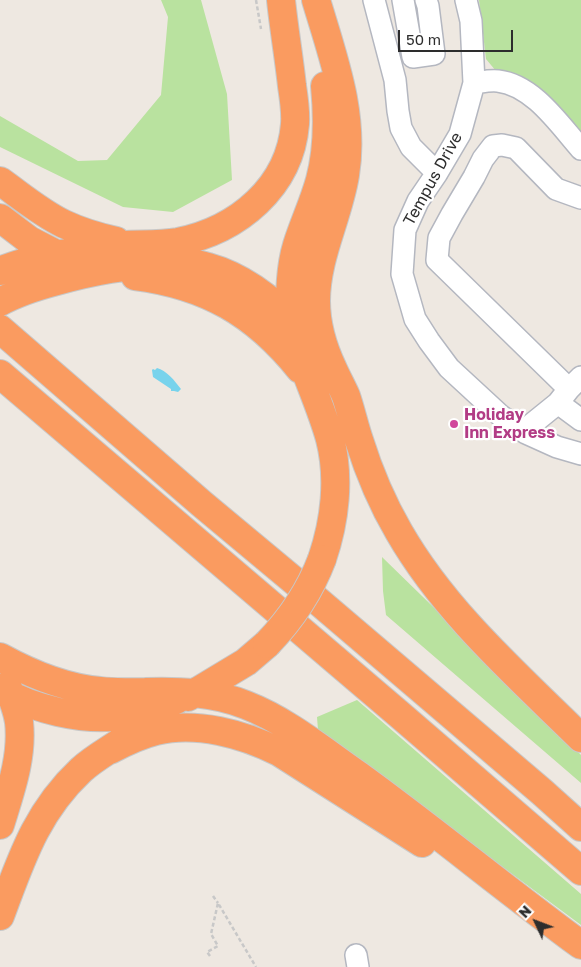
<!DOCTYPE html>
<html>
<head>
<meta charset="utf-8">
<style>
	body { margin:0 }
	#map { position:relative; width:581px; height:967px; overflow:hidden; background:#eee8e1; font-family:"Golos Text",sans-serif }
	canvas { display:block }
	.north { position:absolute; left:511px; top:897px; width:50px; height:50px; -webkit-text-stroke:4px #fff; paint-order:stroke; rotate:313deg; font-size:14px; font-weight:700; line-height:20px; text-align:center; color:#2d2d2d }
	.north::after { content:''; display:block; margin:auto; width:18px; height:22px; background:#2d2d2d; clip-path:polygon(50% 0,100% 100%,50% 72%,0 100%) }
	.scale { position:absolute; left:398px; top:30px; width:115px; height:22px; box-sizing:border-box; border:2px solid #2d2d2d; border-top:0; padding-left:6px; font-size:15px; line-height:18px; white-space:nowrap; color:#2d2d2d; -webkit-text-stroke:4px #fff; paint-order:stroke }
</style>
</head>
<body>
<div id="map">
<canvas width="581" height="967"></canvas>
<div class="north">N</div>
<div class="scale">50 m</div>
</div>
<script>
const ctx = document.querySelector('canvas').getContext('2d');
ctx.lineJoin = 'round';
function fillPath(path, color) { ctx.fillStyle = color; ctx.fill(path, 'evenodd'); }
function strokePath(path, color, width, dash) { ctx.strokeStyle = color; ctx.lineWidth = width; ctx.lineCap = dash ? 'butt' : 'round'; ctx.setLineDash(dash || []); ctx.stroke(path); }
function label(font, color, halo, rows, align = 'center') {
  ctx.font = font + ' "Golos Text",sans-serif'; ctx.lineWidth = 4.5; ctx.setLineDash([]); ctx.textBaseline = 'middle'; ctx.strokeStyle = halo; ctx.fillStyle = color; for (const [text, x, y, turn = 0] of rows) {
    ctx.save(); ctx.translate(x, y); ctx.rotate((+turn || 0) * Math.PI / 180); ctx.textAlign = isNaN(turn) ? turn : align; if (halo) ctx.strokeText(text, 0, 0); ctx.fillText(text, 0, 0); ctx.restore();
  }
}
const green = new Path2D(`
	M161 0H201L227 94 232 180 173 212 123 207 0 147V116L78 161 107 160 161 95 168 17Z
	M479 0H581V137L496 71 486 59Z
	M382 557 462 635 581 755V783L386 615 383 591Z
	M357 700 581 894V925L318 730 317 717Z`);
const water = new Path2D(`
	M157 368C166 370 175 381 181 389L178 392 174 391H171V389L153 377 152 370 153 369 155 370Z`);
const path = new Path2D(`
	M256 0 261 29
	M213 896 218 903
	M210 956 207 952 218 946 211 934 218 903 256 967`);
const minor = new Path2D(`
	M374 0 395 80 398 111 401 128 411 147 437 173
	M403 0 413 57 434 54 428 6 426 0
	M466 0 471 21 474 83 460 134 437 173 418 201 405 230 402 274 415 319 429 341 449 368 501 416 526 433 557 447 581 454
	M474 83C482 82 490 80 498 81 533 85 559 124 581 149
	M569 389 437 260 439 238 452 214 474 177 483 159 493 146 502 145 516 148 556 189 581 198
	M558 403 581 420
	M526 433 532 424 558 403 569 389 581 377
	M356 955 358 967`);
const highway = new Path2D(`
	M316 0C333 57 355 115 345 175 338 218 316 257 316 301 316 325 323 348 333 369 337 378 342 387 346 396 351 411 354 425 359 440 369 472 382 503 399 532 445 612 516 674 581 738
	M0 181C21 196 41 213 64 224 81 232 98 237 116 241
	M0 218 29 240 62 257
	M0 271C23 261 48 256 73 252 89 249 105 246 122 245 141 244 160 245 178 242 238 230 290 187 295 124 296 112 294 99 292 86 289 58 284 29 281 0
	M135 276C206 285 255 313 300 369
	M0 302C18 292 38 286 57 281 92 271 127 265 162 264 178 263 193 262 208 267 244 277 274 301 299 328
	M0 329 202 504 298 584 542 792 581 827
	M0 374 400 715 581 871
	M322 559C335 521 340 478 330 439 325 421 318 403 311 385 303 363 290 340 290 316 290 293 290 268 297 245 304 223 314 202 320 180 328 150 328 117 325 86
	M0 657C31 674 65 688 100 691 115 693 130 692 145 692 179 691 214 692 246 705 287 721 322 750 358 775 434 830 506 890 581 945
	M0 690C33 709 82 721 120 716 139 713 157 706 176 700
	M188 697 246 662 267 644
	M110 750C125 742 140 735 156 731 196 721 243 734 279 752L422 843
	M0 825C10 792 23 757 19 722 17 709 12 697 7 686
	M0 916C21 860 36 812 81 770 94 758 111 749 125 739`);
const highwayBridge = new Path2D(`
	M267 644C292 618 310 591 322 559`);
const markers = [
	[454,424,5,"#d1479c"]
];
const streetNames = [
	["Tempus Drive",433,179,-61]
];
const hotelNames = [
	["Holiday",464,415],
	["Inn Express",464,433]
];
fillPath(green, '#b9e29f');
fillPath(water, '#78d3ec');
strokePath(minor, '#b4b7c0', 24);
strokePath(highway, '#c8c8c8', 30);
strokePath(path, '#c8c8c8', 2.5, [4, 2.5]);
strokePath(minor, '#fff', 21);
strokePath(highway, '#fa9b60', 28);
strokePath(highwayBridge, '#c8c8c8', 30, []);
strokePath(highwayBridge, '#fa9b60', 28);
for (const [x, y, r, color] of markers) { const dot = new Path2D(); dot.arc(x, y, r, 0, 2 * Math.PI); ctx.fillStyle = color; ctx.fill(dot); strokePath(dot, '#fff', 2); }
label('16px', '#2d2d2d', '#fff', streetNames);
label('bold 16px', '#b23c85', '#fff', hotelNames, 'left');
</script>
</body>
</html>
